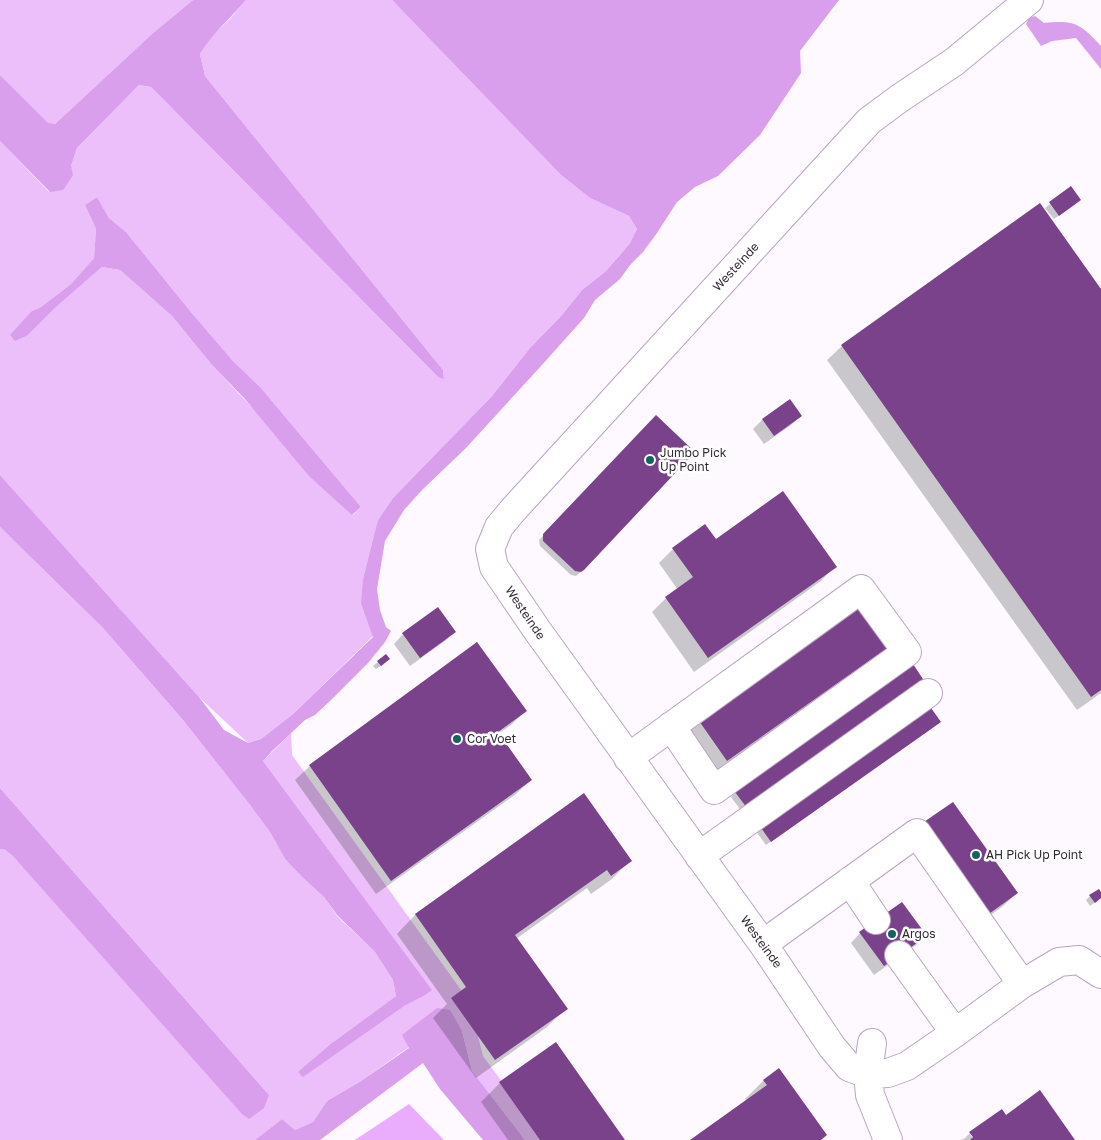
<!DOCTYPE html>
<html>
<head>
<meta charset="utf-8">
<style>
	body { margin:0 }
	canvas { display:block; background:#fdf9ff }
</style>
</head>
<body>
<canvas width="1101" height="1140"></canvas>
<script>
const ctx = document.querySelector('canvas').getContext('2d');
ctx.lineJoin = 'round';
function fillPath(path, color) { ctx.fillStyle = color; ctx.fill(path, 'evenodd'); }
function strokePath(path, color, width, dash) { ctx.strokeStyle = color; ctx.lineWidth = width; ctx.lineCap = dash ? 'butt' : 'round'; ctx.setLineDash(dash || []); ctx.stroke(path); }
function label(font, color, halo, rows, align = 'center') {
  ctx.font = font + ' "Golos Text",sans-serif'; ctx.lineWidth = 5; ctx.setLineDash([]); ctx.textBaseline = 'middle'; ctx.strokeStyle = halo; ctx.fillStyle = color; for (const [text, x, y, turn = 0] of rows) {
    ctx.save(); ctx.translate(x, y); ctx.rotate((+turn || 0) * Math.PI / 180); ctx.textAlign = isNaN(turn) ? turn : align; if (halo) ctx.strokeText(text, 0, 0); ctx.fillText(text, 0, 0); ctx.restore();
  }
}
const green = new Path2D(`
	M0 0H193L153 33 55 124H48L0 75Z
	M246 0H392L561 175 590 198 629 216 637 229 630 243 605 272 582 290 562 315 530 348 492 396 393 498 378 520 361 604 373 636 293 714 261 739 248 743 199 697 0 475V141L49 192 71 166 77 148 139 85 151 87 438 377 444 378 443 370 205 76 200 54 210 37 229 20ZM97 197 109 218 126 232 191 312 233 361 261 388 361 507 353 515 212 365 172 316 120 270 102 267 55 308 28 335 32 311 41 307 71 284 94 258 96 229 85 205Z
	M0 527 103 628 183 720 250 805 270 832 285 859 302 877 324 897 337 916 375 952 393 980 396 996 332 1043 404 1006 431 989 263 761 291 733 292 755 469 1001 483 1056 545 1140H525L472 1071 462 1031 409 1047 361 1081 327 1101 313 1122 295 1130 282 1119 255 1140H0V849H4L13 856 269 1095 0 788Z`);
const forest = new Path2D(`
	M409 1104 444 1140H355Z`);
const water = new Path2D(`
	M193 0H246C230 19 212 33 200 54L205 76 443 370 444 379 438 377 151 87 139 85 77 148 71 166 73 175 63 190 50 192 0 141V75L48 123 55 124 153 33Z
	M392 0H839L800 51 801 73 760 135 718 176 695 187 677 202 657 233 643 252 630 265 620 279 595 300 584 318 541 366 466 448 422 490 404 510 385 541 377 589 380 610 386 627 391 631 385 642 368 663 330 701 315 715 305 720 272 751 263 761 432 990 425 995 404 1006 303 1077 298 1072 332 1043 396 996 393 980 375 952 337 915 324 897 302 877 285 859 270 832 250 805 183 720 103 628 0 527V475L199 697 224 730 248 743 261 739 293 714 373 637 361 604 363 580 378 520 393 498 492 396 530 348 562 315 582 290 605 272 619 256 630 243 637 229 629 216 590 198 561 175Z
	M1035 16 1044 23C1076 20 1080 24 1101 46V69L1076 38 1052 41 1041 46 1026 24 1029 18Z
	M97 197 109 218 126 232 191 312 233 361 261 388 361 507 352 515 309 476 244 398 212 365 172 316 120 270 102 267 55 308 28 335 15 341 10 335 32 311 41 307 71 284 94 258 96 229 85 205Z
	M0 788 269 1095 264 1108 249 1119 242 1114 13 856 4 849H0Z
	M437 1008 450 1010 462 1031 472 1071 525 1140H483L440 1089 423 1063 320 1140H255L282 1119 295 1130 313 1122 327 1101 361 1081 409 1048 402 1035Z`);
const shadow = new Path2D(`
	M1071 188 1075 204 1054 219 1045 208Z
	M1040 205 1101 291V693L1077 710 827 360 842 346Z
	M790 400 801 416 791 425 764 444 753 429 762 420Z
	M591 485 583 570 576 576 571 575 540 546 539 540Z
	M715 541 835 566 821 581 694 672 652 612 666 598 678 590 659 563 673 549Z
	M454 632 445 641 410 666 394 644 403 634Z
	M892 644 878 658 712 774 683 733 698 719Z
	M378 662 384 664 376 669 373 666Z
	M924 681 742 812 731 797 736 792Z
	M525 711 511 725 498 734 531 780 516 794 376 894 295 780 310 766Z
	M935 726 766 845 755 830Z
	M583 795 630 861 612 879 591 894 587 888 516 939 566 1008 547 1027 476 1078 433 1018 447 1004 397 934 415 915Z
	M907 839 1017 893 1002 907 971 929Z
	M1101 894V898L1090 906 1086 900 1090 896Z
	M902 903 925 935 916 945 874 975 851 943 860 933Z
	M764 1080 821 1140H692L746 1101 745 1099Z
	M500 1083 624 1140H508L481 1102Z
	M1005 1116 1074 1140H977L973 1134H970L974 1140H960L964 1139 970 1133Z`);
const building = new Path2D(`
	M1071 186 1081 200 1059 216 1049 202Z
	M1040 203 1101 289V690L1091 697 841 345Z
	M790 399 802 416 774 436 762 419Z
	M656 415 695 452 584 570 581 572 575 571 543 541V534Z
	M783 491 837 567 708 658 665 597 693 577 672 548 705 524 716 539Z
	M863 601 893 644 727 761 697 718Z
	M438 607 456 632 420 658 402 633Z
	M477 642 527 711 498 732 532 780 391 881 309 765Z
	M386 654 390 659 381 666 377 661Z
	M913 664 925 682 747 808 735 792Z
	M929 705 941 722 771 842 759 825Z
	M584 793 632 861 611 876 607 870 515 935 568 1009 495 1060 451 998 466 987 415 914Z
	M953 802 1018 893 986 916 921 824Z
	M1099 889 1101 892V898L1095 903 1089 895Z
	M902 902 927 936 884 966 859 932Z
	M556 1042 625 1140H540L499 1082Z
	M779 1068 827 1135 821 1140H690L767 1085 763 1080Z
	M1040 1090 1075 1140H970L973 1137 969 1132 1002 1109 1006 1115Z`);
const minor = new Path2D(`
	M1029 0 954 62 900 98 869 121 513 510 499 527 490 549 494 567 537 630 763 944 832 1047 849 1067 868 1074 888 1073 907 1066 955 1033 1022 984 1059 962 1079 960 1101 974
	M628 758 651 741 861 589 907 652 714 790 671 726
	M699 856 928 693
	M850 881 876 920
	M763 944 917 833 1022 984
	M899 955 955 1033
	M872 1043 868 1074 870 1095 888 1140`);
const markers = [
	[650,460,5,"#126364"],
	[457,739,5,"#126364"],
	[976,855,5,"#126364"],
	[892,934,5,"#126364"]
];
const streetNames = [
	["Westeinde",736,267,-47],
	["Westeinde",525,613,56],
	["Westeinde",761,942,54]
];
const poiNames = [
	["Jumbo Pick",660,453],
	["Up Point",660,467],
	["Cor Voet",467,739],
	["AH Pick Up Point",986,855],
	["Argos",902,934]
];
fillPath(green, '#ecbefa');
fillPath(forest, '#eaadfd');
fillPath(water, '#d99eec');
fillPath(shadow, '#0003');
fillPath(building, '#79428a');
strokePath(minor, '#bba4c2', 30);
strokePath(minor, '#fff', 28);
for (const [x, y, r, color] of markers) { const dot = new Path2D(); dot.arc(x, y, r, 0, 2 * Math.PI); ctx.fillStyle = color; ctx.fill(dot); strokePath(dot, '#fff', 2); }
label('12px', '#322935', '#fff', streetNames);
label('12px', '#322935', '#fff', poiNames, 'left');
</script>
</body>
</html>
